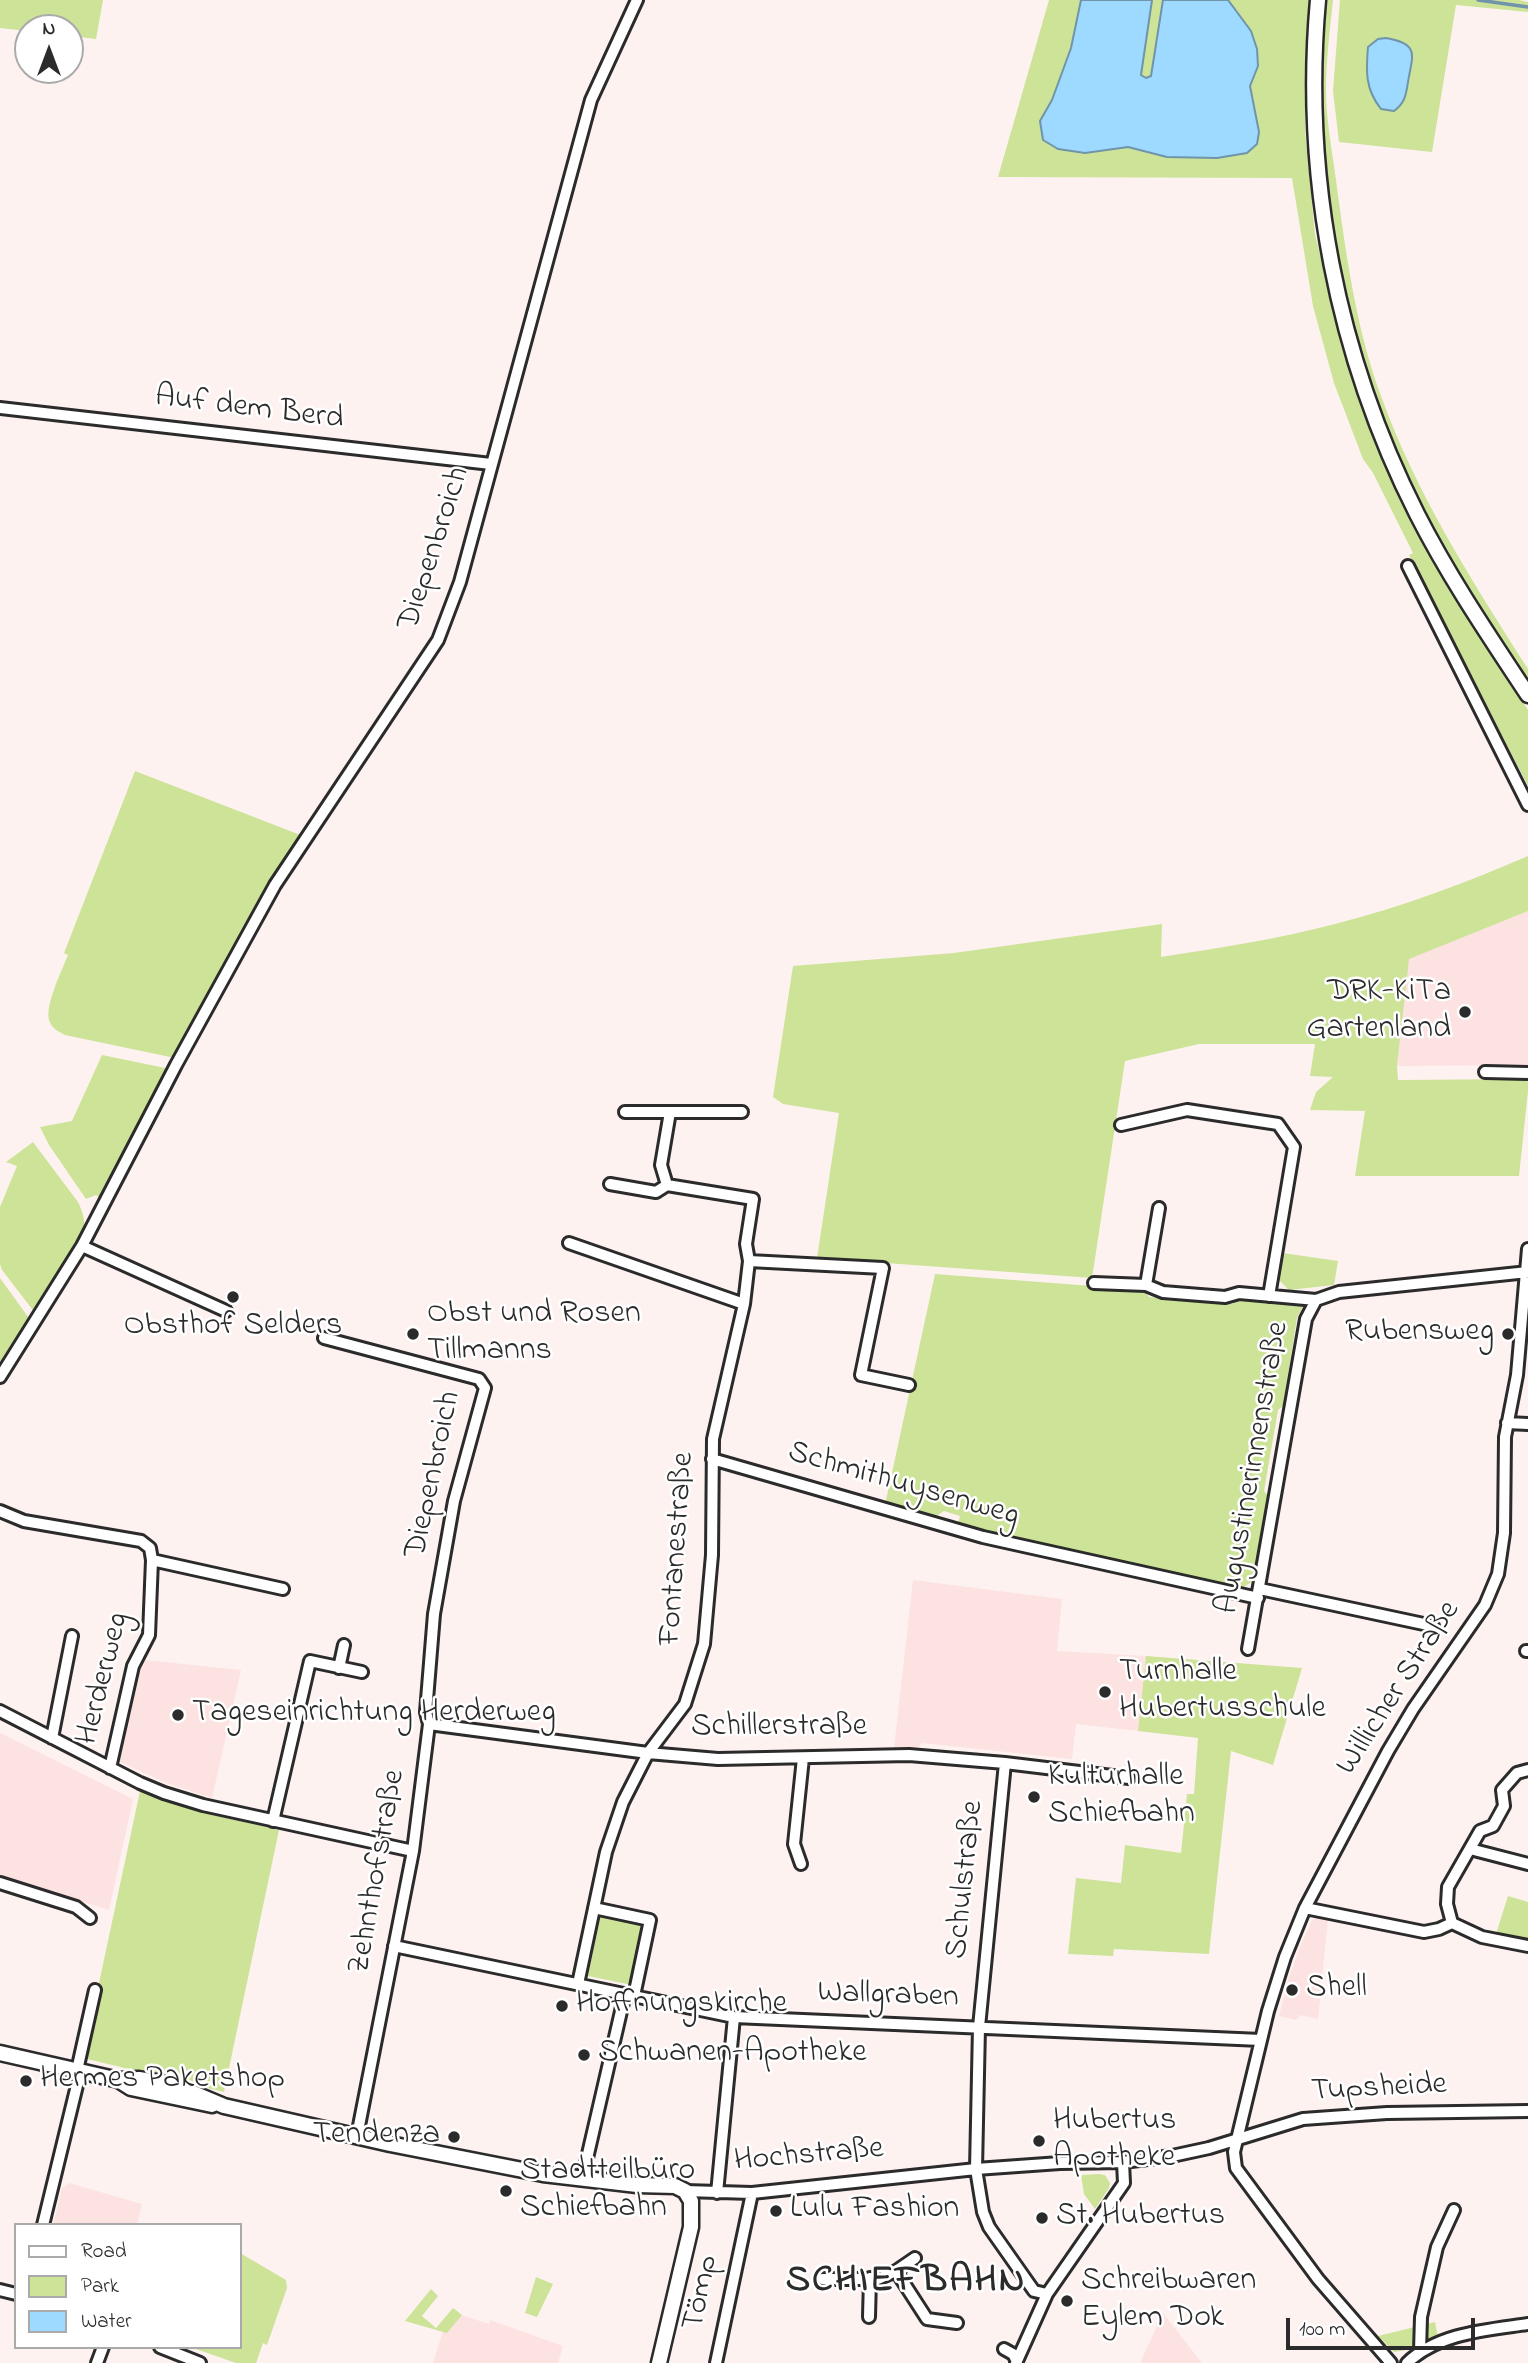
<!DOCTYPE html>
<html>
<head>
<meta charset="utf-8">
<style>
	body { margin:0 }
	#map { position:relative; width:1528px; height:2363px; overflow:hidden; background:#fef2f1; font-family:"Indie Flower",sans-serif }
	canvas { display:block }
	.legend { position:absolute; left:14px; top:2223px; width:228px; height:126px; box-sizing:border-box; background:#fff; border:2px solid #aaa; margin:0; padding:9px 12px; list-style:none; font-size:21px; color:#2b2b2b }
	.legend li { display:flex; align-items:center; gap:14px; height:35px }
	.legend b { width:35px; border:2px solid #aaa }
	.north { position:absolute; left:14px; top:14px; width:70px; height:70px; box-sizing:border-box; background:#fff; border:2px solid #aaa; border-radius:50%; rotate:0deg; font-size:19px; font-weight:700; line-height:28px; text-align:center; color:#2b2b2b }
	.north::after { content:''; display:block; margin:auto; width:24px; height:32px; background:#2b2b2b; clip-path:polygon(50% 0,100% 100%,50% 72%,0 100%) }
	.scale { position:absolute; left:1286px; top:2318px; width:189px; height:32px; box-sizing:border-box; border:4px solid #2b2b2b; border-top:0; padding-left:9px; font-size:21px; line-height:24px; white-space:nowrap; color:#2b2b2b; -webkit-text-stroke:5px #fff; paint-order:stroke }
</style>
</head>
<body>
<div id="map">
<canvas width="1528" height="2363"></canvas>
<ul class="legend">
<li><b style="height:9px;background:#fff"></b>Road</li>
<li><b style="height:19px;background:#cce398"></b>Park</li>
<li><b style="height:19px;background:#9edaff"></b>Water</li>
</ul>
<div class="north">N</div>
<div class="scale">100 m</div>
</div>
<script>
const ctx = document.querySelector('canvas').getContext('2d');
ctx.lineJoin = 'round';
function fillPath(path, color) { ctx.fillStyle = color; ctx.fill(path, 'evenodd'); }
function strokePath(path, color, width, dash) { ctx.strokeStyle = color; ctx.lineWidth = width; ctx.lineCap = dash ? 'butt' : 'round'; ctx.setLineDash(dash || []); ctx.stroke(path); }
function label(font, color, halo, rows, align = 'center') {
  ctx.font = font + ' "Indie Flower",sans-serif'; ctx.lineWidth = 5; ctx.setLineDash([]); ctx.textBaseline = 'middle'; ctx.strokeStyle = halo; ctx.fillStyle = color; for (const [text, x, y, turn = 0] of rows) {
    ctx.save(); ctx.translate(x, y); ctx.rotate((+turn || 0) * Math.PI / 180); ctx.textAlign = isNaN(turn) ? turn : align; if (halo) ctx.strokeText(text, 0, 0); ctx.fillText(text, 0, 0); ctx.restore();
  }
}
const built = new Path2D(`
	M1528 911V1065L1397 1066 1408 959Z
	M913 1580 1062 1599 1057 1651 1146 1656 1138 1731 1076 1724 1072 1759 922 1743 917 1748H894Z
	M144 1660 241 1670 212 1798 166 1783 116 1760 135 1669Z
	M0 1733 133 1799 109 1910 0 1877Z
	M1320 1916 1328 1918 1318 2019 1300 2015 1296 2020 1279 2016 1288 1980 1300 1947 1312 1920Z
	M69 2183 142 2204 137 2225H53L62 2188Z
	M1163 2313 1202 2363H1140Z
	M462 2315 489 2324 490 2320 563 2346 558 2363H433L443 2331 447 2332Z`);
const green = new Path2D(`
	M0 0H103L96 39 70 36V28H28V31L0 28Z
	M1049 0H1081L1071 48 1052 100 1040 121 1043 140 1085 153 1128 147 1167 157 1217 158 1247 153 1259 132 1250 86 1258 66 1238 15 1228 0H1310L1305 129 1315 235 1359 401 1428 554 1528 710V786L1409 555 1413 553 1373 473 1363 459 1334 383 1313 306 1292 178 998 177Z
	M1152 0H1163L1151 76 1146 78 1141 75Z
	M1325 0H1333C1330 30 1326 60 1326 90 1326 120 1332 150 1336 180 1345 248 1356 328 1380 393 1415 492 1472 581 1528 669V684L1475 601 1414 493 1393 446 1355 337 1331 228 1318 89Z
	M1340 0H1519L1528 2V12L1456 5 1432 152 1339 142 1333 91Z
	M135 771 303 836C255 906 213 981 175 1058L65 1035C59 1032 51 1028 49 1020 45 1005 62 970 68 955L64 953Z
	M1528 856V911L1409 959 1397 1066 1398 1080 1525 1079 1528 1082V1091L1519 1176H1355L1365 1111 1310 1110 1316 1092 1333 1077 1310 1076 1315 1044H1199L1125 1061 1092 1278 817 1258 839 1113 783 1104 773 1097 793 966 954 953 1162 924 1161 957C1219 948 1278 939 1335 924 1402 907 1465 883 1528 856Z
	M102 1055 170 1069 102 1199 96 1195 86 1199 49 1145 40 1127 72 1121Z
	M33 1142 78 1202C84 1214 86 1224 83 1237L35 1313 2 1270 0 1264V1207L17 1166 6 1162Z
	M1283 1253 1338 1261 1334 1285 1289 1290 1279 1280Z
	M935 1274 1144 1290 1149 1297 1233 1304 1235 1297 1305 1302 1297 1318 1283 1406 1278 1410 1264 1491 1269 1497 1255 1580 1242 1588 982 1534 957 1527 960 1516 944 1511 932 1519 885 1505Z
	M0 1278 31 1321 0 1369Z
	M1146 1656 1302 1668 1273 1765 1231 1751 1209 1954 1114 1949 1113 1956 1068 1954 1076 1878 1121 1883 1125 1845 1181 1853 1187 1794H1194L1198 1738 1138 1731Z
	M140 1791 209 1814 279 1830 224 2092 83 2058Z
	M1508 1896 1528 1902V1940L1496 1934Z
	M601 1914 645 1923 632 1985 588 1976Z
	M1099 2174 1105 2175 1110 2183 1109 2188 1095 2209 1084 2194 1081 2175Z
	M240 2253 286 2280 287 2288 267 2345 263 2343 256 2363H236L190 2347H240Z
	M536 2277 553 2284 537 2317 525 2313Z
	M431 2289 438 2296 422 2316 436 2328 453 2308 462 2315 447 2333 405 2321Z
	M1435 2322 1438 2337 1413 2349 1394 2352 1378 2336Z`);
const water = new Path2D(`
	M1081 0H1152L1141 75 1146 78 1151 76 1163 0H1228L1251 31 1257 49 1258 66 1250 86 1259 132 1257 144 1247 153 1217 158 1167 157 1128 147 1085 153 1058 149 1043 140 1040 121 1052 100 1071 48Z
	M1386 38C1421 44 1412 56 1408 82 1406 95 1405 103 1394 111L1381 109C1365 89 1366 71 1368 47L1378 39Z`);
const stream = new Path2D(`
	M1478 0 1528 7`);
const street = new Path2D(`
	M0 408 491 464
	M1408 566 1528 805
	M1485 1072 1528 1073
	M625 1112H742
	M670 1112 661 1165 667 1185 753 1199 746 1244 749 1261 744 1304
	M1121 1125 1187 1110 1278 1124 1294 1147 1269 1296
	M610 1184 656 1192 667 1185
	M569 1243 744 1304 713 1439 712 1555 704 1644 685 1704 648 1753 623 1802 606 1852 578 1984
	M82 1246 226 1311
	M749 1261 883 1268 861 1375 909 1385
	M1094 1283 1146 1285 1163 1292 1225 1297 1239 1293 1316 1300
	M1146 1285 1159 1208
	M324 1338 479 1379 485 1388 454 1501 434 1614 426 1712 429 1724 413 1851 357 2136
	M0 1377 82 1246 176 1065 275 885 438 640 460 582 591 100 637 0
	M1507 1423 1528 1424
	M712 1459 983 1537 1258 1598
	M0 1511 24 1521 141 1541 150 1548 152 1560 283 1589
	M1260 1589 1433 1626
	M1248 1649 1306 1319 1316 1300 1339 1292 1528 1272
	M1526 1651H1528
	M339 1668 344 1645
	M0 1711 140 1783 164 1793 203 1805 413 1851
	M429 1724 648 1753 718 1759 909 1755 1005 1763 1129 1778
	M52 1738 72 1636
	M1005 1763 979 2027 976 2169 983 2212 989 2227 1034 2291 1047 2294
	M110 1768 133 1666 149 1635 152 1560
	M1528 1770 1517 1773 1502 1790 1504 1806 1493 1826 1480 1831 1448 1887 1447 1904 1452 1923 1482 1937 1528 1946
	M273 1821 310 1661 362 1672
	M1470 1849 1528 1864
	M801 1864 794 1844 803 1758
	M0 1883 76 1907 90 1918
	M594 1908 650 1920 634 1996
	M1305 1908 1424 1932 1439 1929 1452 1923
	M394 1946 734 2017 1261 2040
	M582 2180 625 1994
	M685 2191 752 2193 976 2169 1060 2163 1123 2162 1172 2156 1209 2148 1303 2119 1387 2113 1528 2111
	M717 2193 734 2017
	M43 2225 80 2073 78 2066 95 1990
	M896 2271 927 2319 957 2323
	M822 2279H878L896 2271 915 2258
	M0 2290 16 2294
	M869 2317 870 2278
	M160 2347 200 2363
	M1004 2349 1013 2354 1017 2361
	M1420 2351 1421 2317 1437 2247 1454 2210
	M97 2363 103 2347
	M716 2363 752 2193
	M1016 2363 1047 2294 1124 2183 1123 2162
	M1391 2363 1318 2279 1236 2168 1234 2152 1268 2011 1285 1957 1305 1908 1388 1751 1413 1709 1485 1605 1498 1574 1504 1533 1505 1437 1517 1375 1528 1249
	M1407 2363C1438 2333 1487 2330 1528 2324`);
const secondary = new Path2D(`
	M1318 0C1302 177 1337 356 1417 514 1449 577 1489 636 1528 695
	M0 2053 119 2080 139 2079 174 2085 224 2106 390 2144 543 2174 637 2185 675 2186 685 2191 691 2201V2227L659 2363
	M120 2081 131 2088 212 2105`);
const markers = [
	[1465,1012,7,"#2b2b2b"],
	[233,1297,7,"#2b2b2b"],
	[413,1334,7,"#2b2b2b"],
	[1508,1334,7,"#2b2b2b"],
	[1105,1692,7,"#2b2b2b"],
	[178,1715,7,"#2b2b2b"],
	[1034,1797,7,"#2b2b2b"],
	[1292,1990,7,"#2b2b2b"],
	[562,2006,7,"#2b2b2b"],
	[584,2055,7,"#2b2b2b"],
	[26,2081,7,"#2b2b2b"],
	[454,2137,7,"#2b2b2b"],
	[1039,2141,7,"#2b2b2b"],
	[506,2191,7,"#2b2b2b"],
	[776,2211,7,"#2b2b2b"],
	[1042,2218,7,"#2b2b2b"],
	[1067,2301,7,"#2b2b2b"]
];
const streetNames = [
	["Auf dem Berd",249,410,7],
	["Diepenbroich",436,549,-72],
	["Augustinerinnenstraße",1255,1468,-80],
	["Diepenbroich",435,1475,-78],
	["Schmithuysenweg",903,1486,16],
	["Fontanestraße",679,1549,-86],
	["Herderweg",105,1679,-76],
	["Willicher Straße",1400,1689,-57],
	["Schillerstraße",779,1729],
	["Zehnthofstraße",379,1872,-80],
	["Schulstraße",967,1880,-84],
	["Wallgraben",888,1997,2],
	["Tupsheide",1379,2090,-3],
	["Hochstraße",809,2157,-5],
	["Tömp",703,2293,-78]
];
const poiNames = [
	["DRK-KiTa",1451,994,"right"],
	["Gartenland",1451,1031,"right"],
	["Obst und Rosen",427,1316],
	["Tillmanns",427,1353],
	["Obsthof Selders",233,1328,"center"],
	["Rubensweg",1494,1334,"right"],
	["Turnhalle",1119,1674],
	["Hubertusschule",1119,1711],
	["Tageseinrichtung Herderweg",192,1715],
	["Kulturhalle",1048,1779],
	["Schiefbahn",1048,1816],
	["Shell",1306,1990],
	["Hoffnungskirche",576,2006],
	["Schwanen-Apotheke",598,2055],
	["Hermes Paketshop",40,2081],
	["Hubertus",1053,2123],
	["Apotheke",1053,2160],
	["Tendenza",440,2137,"right"],
	["Stadtteilbüro",520,2173],
	["Schiefbahn",520,2210],
	["Lulu Fashion",790,2211],
	["St. Hubertus",1056,2218],
	["Schreibwaren",1081,2283],
	["Eylem Dok",1081,2320]
];
const districtNames = [
	["SCHIEFBAHN",906,2284]
];
fillPath(built, '#fce2e0');
fillPath(green, '#cce398');
fillPath(water, '#9edaff');
strokePath(water, '#7094aa', 2);
strokePath(stream, '#7094aa', 3.5);
strokePath(street, '#2b2b2b', 16);
strokePath(secondary, '#2b2b2b', 19);
strokePath(street, '#fff', 10);
strokePath(secondary, '#fff', 14);
for (const [x, y, r, color] of markers) { const dot = new Path2D(); dot.arc(x, y, r, 0, 2 * Math.PI); ctx.fillStyle = color; ctx.fill(dot); strokePath(dot, '#fff', 2.5); }
label('32px', '#2b2b2b', '#fff', streetNames);
label('32px', '#2b2b2b', '#fff', poiNames, 'left');
ctx.letterSpacing = '2px';
label('bold 38px', '#2b2b2b', '#fff', districtNames);
ctx.letterSpacing = '0px';
</script>
</body>
</html>
